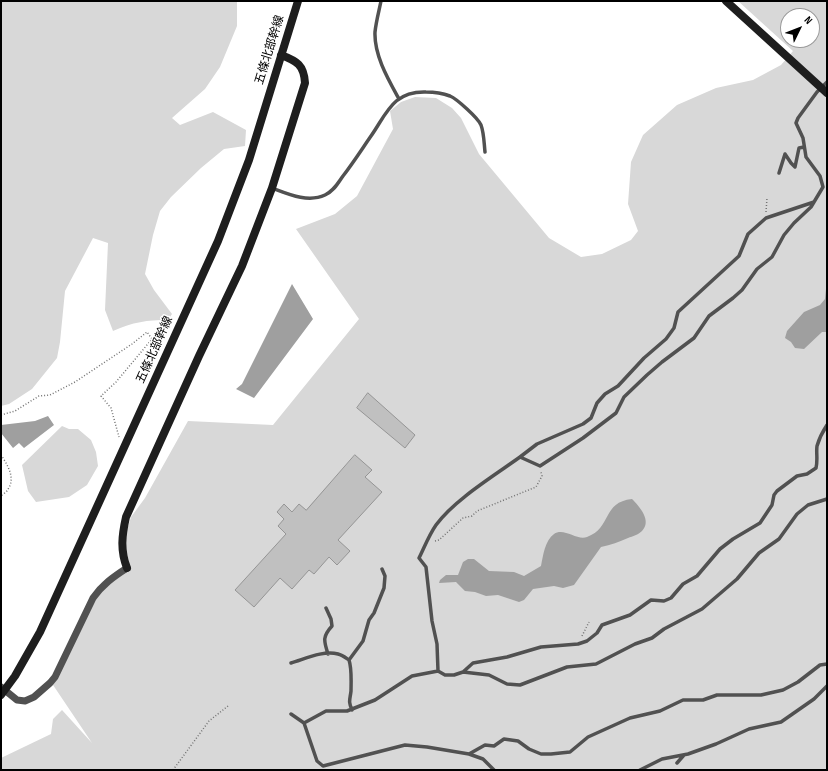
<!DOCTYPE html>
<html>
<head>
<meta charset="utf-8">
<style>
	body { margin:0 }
	#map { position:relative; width:828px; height:771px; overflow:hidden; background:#fff; font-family:"Sofia Sans Condensed",sans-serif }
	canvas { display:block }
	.frame { position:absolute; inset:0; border:2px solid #000; pointer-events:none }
	.north { position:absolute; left:780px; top:8px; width:40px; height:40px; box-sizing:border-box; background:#fff; border:1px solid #999; border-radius:50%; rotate:47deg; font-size:11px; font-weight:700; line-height:16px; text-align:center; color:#000 }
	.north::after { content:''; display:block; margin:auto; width:14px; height:18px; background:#000; clip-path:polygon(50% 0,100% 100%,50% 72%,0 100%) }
</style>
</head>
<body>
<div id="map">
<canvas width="828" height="771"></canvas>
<div class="frame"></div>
<div class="north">N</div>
</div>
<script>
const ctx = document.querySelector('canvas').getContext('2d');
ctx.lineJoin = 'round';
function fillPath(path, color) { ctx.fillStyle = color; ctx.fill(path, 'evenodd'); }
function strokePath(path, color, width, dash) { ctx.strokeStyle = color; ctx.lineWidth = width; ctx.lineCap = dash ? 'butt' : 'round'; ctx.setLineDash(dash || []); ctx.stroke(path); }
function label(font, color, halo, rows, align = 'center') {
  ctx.font = font + ' "Sofia Sans Condensed","Noto Sans JP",sans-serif'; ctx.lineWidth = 3; ctx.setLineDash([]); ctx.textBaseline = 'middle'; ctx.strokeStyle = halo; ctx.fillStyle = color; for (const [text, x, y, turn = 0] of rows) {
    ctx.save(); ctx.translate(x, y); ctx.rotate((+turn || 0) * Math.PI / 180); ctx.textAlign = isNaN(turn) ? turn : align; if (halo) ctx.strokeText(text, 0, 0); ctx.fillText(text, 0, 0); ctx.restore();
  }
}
const green = new Path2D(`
	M1 1H235L237 2V26L220 67 205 89 172 118 180 125 213 112 246 130 245 146 224 149 201 168 171 197 160 211 153 235 145 274 154 290 172 314 168 320C147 320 133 322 113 331L105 310 108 243 93 238 65 291 60 342 57 358 32 389 9 404 1 406Z
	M738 1H827V770H1V758L51 734 53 719 62 710 92 743 51 682 91 599 102 582 119 571 129 560 124 547 127 530 131 517 145 498 188 421 273 425 359 319 296 229 335 214 357 196 393 129 390 111 401 102 415 97 436 98 452 108 461 118 479 154 549 238 581 257 602 254 631 240 638 231 628 204 631 162 643 135 677 105 716 88 753 80 781 65 793 51ZM788 16H812V40H788Z
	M62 426 69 429H78L91 440 96 452 98 466 87 485 69 497 36 502 28 491 22 465Z`);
const water = new Path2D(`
	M827 279V332H822L804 349 795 348 791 342 785 338 787 331 804 312 820 305 825 299Z
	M292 284 313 319 254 398 236 389 242 384Z
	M48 416 54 425 24 448 19 443 13 448 1 433V425L35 421Z
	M632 499C640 507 652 521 642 531 638 535 633 536 628 538 619 542 611 545 601 547L574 585 563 588 554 586 533 589 524 600 519 602 498 595 486 596 475 592 465 591 456 582 439 583 440 580 446 575H458L463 562 468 559H474L489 571 514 572 524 576 541 566C543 556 545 540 554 534 564 527 577 541 587 537 612 528 602 502 632 499Z`);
const building = new Path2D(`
	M368 393 415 435 405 448 357 408Z
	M355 455 372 470 365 477 382 492 338 540 350 551 337 565 329 557 314 574 309 570 292 589 280 578 254 607 235 590 286 534 278 526 284 519 277 512 284 504 292 512 299 504 306 510Z`);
const path = new Path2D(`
	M766 212 767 198
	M1 415 15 411 39 396 50 395 75 382 132 344 147 332 152 339 116 382 101 396 111 408 119 437
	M1 455C7 464 16 478 8 489 7 492 3 494 1 496
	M435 541 439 540 463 518 472 516 477 511 536 487 542 476 541 472
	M582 636 589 622
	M173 770 209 721 228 706`);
const lane = new Path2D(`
	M381 1C379 11 376 22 375 32 374 55 388 79 399 99
	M779 173 785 154 791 163 795 167 799 148 804 147
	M272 188C288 194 308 203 325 195 334 191 338 183 343 176 353 163 362 149 371 136 387 113 393 91 426 92 435 92 442 93 450 96 457 99 478 118 481 125 484 133 484 143 485 152
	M520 457 537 444 583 424 591 418 597 403 605 394 618 386 644 358 666 339 674 328 678 312 739 256 748 234 766 218 814 202
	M326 608 331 619 332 626C322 637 324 641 328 654
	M349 660 363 641 369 620 374 613 384 588 385 576 382 569
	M291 663C305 659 323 650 338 654 342 655 346 658 349 660 352 669 351 682 351 691 350 700 348 701 352 710
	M438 671 445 675H454L463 672 489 675 507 684 520 685 567 667 596 664 635 644 652 638 664 629 702 609 737 579 759 553 779 539 797 514 808 505 827 499
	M463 672 473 663 507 657 541 647 578 644 587 641 597 633 602 625 630 615 651 600 664 601 671 598 683 584 697 576 720 549 733 539 760 523 772 505 774 495 777 491 797 476 807 474 816 468C818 460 816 453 817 446 819 439 823 431 827 425
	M291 714 304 723 326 711H347L375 700 412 676 438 671 437 644 432 621 426 567 419 558C424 548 429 535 436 525 454 500 495 475 520 457L540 466 583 438 616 413 624 397 647 375 662 362 694 338 709 316 733 298 742 290 757 269 772 257 784 235 794 223 811 207 823 187 820 176 806 157 803 138 796 123 798 118 817 92 827 82
	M304 723 317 761 323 766 405 745 427 747 469 754 483 759 494 770
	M469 754 485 745 494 746 504 739 518 741 529 749 541 754H551L570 752 588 737 630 718 660 711 683 700H703L717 695H761L783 690 798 682 820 665 827 664
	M677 763 684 755
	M640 770 662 759 688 754 716 744 749 729 781 722 814 699 827 686`);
const street = new Path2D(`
	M1 687 17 700 25 701 34 697 50 683 55 677 93 598C102 585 113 577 127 568`);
const secondary = new Path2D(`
	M726 1 827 93
	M127 568C120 550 122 535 126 517L199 356 242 266 272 188 305 83C304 65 297 61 281 55
	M1 695 15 676 40 632 218 241 249 160 298 1`);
const streetNames = [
	["五條北部幹線",270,50,-73],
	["五條北部幹線",155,350,-66]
];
fillPath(green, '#d8d8d8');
fillPath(water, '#9f9f9f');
fillPath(building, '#c0c0c0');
strokePath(building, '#959595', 1);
strokePath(path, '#737373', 1.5, [1, 2]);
strokePath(lane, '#515151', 3.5);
strokePath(street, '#515151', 7);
strokePath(secondary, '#1e1e1e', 8);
label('12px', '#000', '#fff', streetNames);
</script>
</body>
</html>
